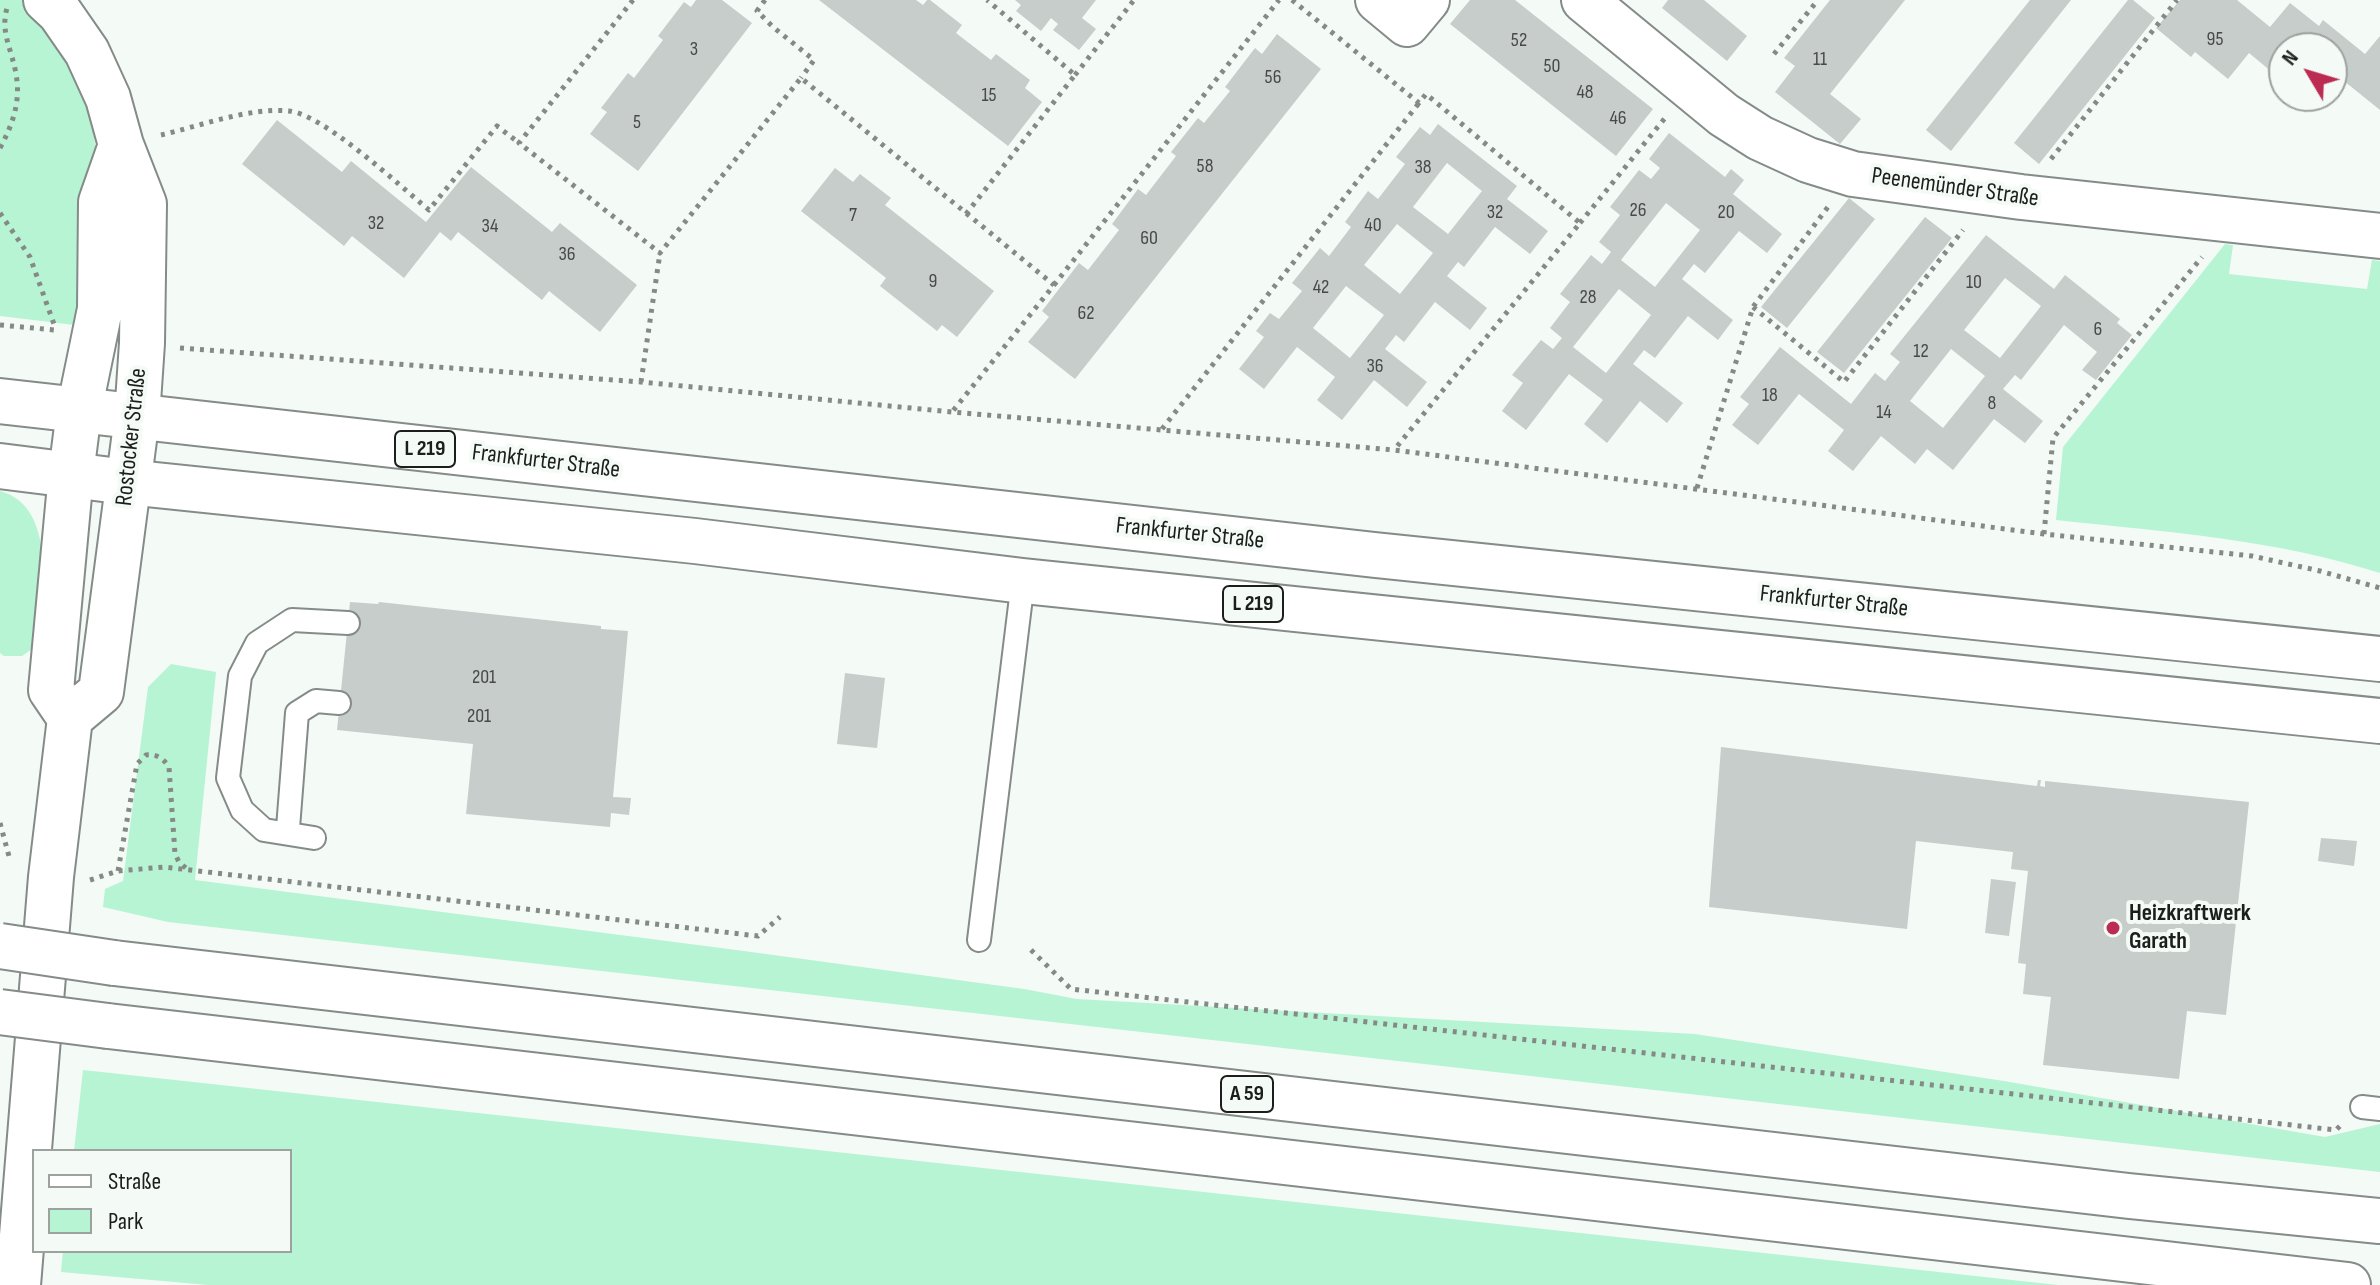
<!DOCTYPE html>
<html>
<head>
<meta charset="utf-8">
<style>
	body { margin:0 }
	#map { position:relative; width:2380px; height:1285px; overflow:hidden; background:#f4faf6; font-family:"Sofia Sans Condensed",sans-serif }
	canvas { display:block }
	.legend { position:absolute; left:32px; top:1149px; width:260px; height:104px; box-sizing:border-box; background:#f4faf6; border:2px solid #9ea29f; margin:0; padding:10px 14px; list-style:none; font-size:24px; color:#1c1e1d }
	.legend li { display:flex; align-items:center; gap:16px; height:40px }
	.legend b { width:40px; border:2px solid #9ea29f }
	.north { position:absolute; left:2268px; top:32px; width:80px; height:80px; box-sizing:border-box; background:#f4faf6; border:2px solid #9ea29f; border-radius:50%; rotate:308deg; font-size:22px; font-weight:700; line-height:32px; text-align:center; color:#1c1e1d }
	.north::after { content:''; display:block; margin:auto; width:28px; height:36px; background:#bc2b51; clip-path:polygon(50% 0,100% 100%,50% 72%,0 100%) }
</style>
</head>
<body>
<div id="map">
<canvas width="2380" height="1285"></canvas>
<ul class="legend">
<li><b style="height:10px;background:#fff"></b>Straße</li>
<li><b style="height:22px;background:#b6f4d3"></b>Park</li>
</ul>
<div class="north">N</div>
</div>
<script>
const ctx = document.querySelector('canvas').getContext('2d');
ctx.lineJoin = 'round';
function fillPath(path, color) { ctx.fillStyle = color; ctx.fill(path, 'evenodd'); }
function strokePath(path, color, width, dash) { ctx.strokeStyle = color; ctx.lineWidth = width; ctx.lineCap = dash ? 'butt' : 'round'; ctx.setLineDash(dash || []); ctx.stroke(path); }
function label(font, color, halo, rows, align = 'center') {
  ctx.font = font + ' "Sofia Sans Condensed",sans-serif'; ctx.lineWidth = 8; ctx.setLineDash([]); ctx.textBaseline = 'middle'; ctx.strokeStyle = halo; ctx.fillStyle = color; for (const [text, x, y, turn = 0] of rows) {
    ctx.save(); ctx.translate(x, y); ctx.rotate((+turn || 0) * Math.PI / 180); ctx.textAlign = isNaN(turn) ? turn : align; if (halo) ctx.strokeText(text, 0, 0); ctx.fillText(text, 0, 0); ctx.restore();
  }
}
const green = new Path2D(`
	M0 0H24L34 3C53 32 73 61 84 94 109 168 92 251 83 326L0 316Z
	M2225 244 2233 245 2229 274 2367 289 2372 260 2380 261V573C2274 539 2166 532 2056 520L2063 447Z
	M0 491C59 507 41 598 39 644L22 656H4L0 653Z
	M171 664 216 672 195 880 744 951 1024 989 1077 999 1695 1034 2004 1081 2325 1137 2380 1124V1172L168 922 103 907 105 889 123 881 148 687Z
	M83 1070 2058 1285H208L61 1272 63 1251H290V1151H74Z`);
const building = new Path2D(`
	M696 0H722L752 23 638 171 590 134 607 112 601 108 628 73 634 78 663 40 658 36 684 2 691 7Z
	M819 0H916L923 5 927 0H930L962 25 956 33 991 60 996 54 1030 80 1025 88 1042 102 1008 146Z
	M1015 0H1096L1082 18 1096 29 1079 50 1053 30 1058 24 1051 18 1041 31 1016 11 1021 5Z
	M1470 0H1515L1653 109 1616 156 1450 24Z
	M1668 0H1704L1747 36 1727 61 1662 8Z
	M1830 0H1905L1830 94 1861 119 1840 144 1775 92 1795 66 1784 58Z
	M2030 0H2071L1951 151 1926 130Z
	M2128 0H2133L2155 18 2039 164 2014 143Z
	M2180 0H2237L2270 27 2290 3 2319 26 2323 20 2365 54 2380 36V110L2344 81 2332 95V48H2284V82L2249 53 2228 79 2195 52 2191 57 2156 28Z
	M1277 34 1321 69 1075 379 1028 342 1049 317 1042 311 1079 263 1088 270 1119 230 1112 224 1138 189 1146 195 1176 156 1171 152 1198 118 1204 123 1230 91 1225 87 1255 48 1262 54Z
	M277 120 342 172 351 161 426 222 471 167 552 232 560 223 637 285 600 332 549 291 542 300 458 232 451 241 440 232 404 278 352 236 344 246 242 164Z
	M1438 124 1517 186 1507 199 1548 231 1530 254 1495 227 1464 267 1458 262 1447 276 1487 308 1470 330 1435 302 1404 342 1396 335 1385 349 1427 382 1407 407 1374 380 1342 420 1317 400 1335 377 1297 347 1264 389 1239 369 1264 337 1256 331 1270 313 1279 319 1302 291 1292 283 1320 248 1329 256 1351 227 1345 222 1368 191 1378 199 1405 164 1396 157 1420 127 1430 135ZM1447 163 1482 191 1448 234 1413 207ZM1397 224 1433 253 1400 294 1364 265ZM1346 286 1384 315 1350 358 1313 328Z
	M1669 133 1725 177 1731 169 1744 180 1733 194 1782 234 1767 253 1739 231 1705 273 1694 264 1682 279 1733 320 1718 340 1688 316 1655 358 1644 350 1633 364 1683 403 1667 423 1640 401 1607 443 1584 424 1603 400 1569 374 1526 430 1502 411 1523 383 1512 375 1541 340 1553 349 1562 338 1550 328 1570 302 1560 294 1591 255 1602 264 1611 252 1599 242 1620 215 1610 207 1639 170 1651 179 1660 168 1649 159ZM1666 203 1700 230 1655 287 1621 260ZM1619 289 1651 315 1606 373 1573 347Z
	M835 168 853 182 860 174 891 198 885 205 994 291 957 337 942 325 937 331 880 286 886 278 801 211Z
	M1849 198 1875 219 1787 328 1761 307Z
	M1925 217 1952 238 1844 373 1817 352Z
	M1986 235 2054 289 2065 275 2120 319 2117 323 2132 335 2096 380 2082 370 2097 352 2064 325 2021 380 2015 375 2003 389 2043 421 2025 443 1994 419 1953 470 1927 449 1915 464 1881 436 1853 471 1828 451 1844 430 1799 394 1758 445 1732 425 1749 404 1740 397 1780 347 1851 404 1875 373 1885 381 1900 362 1890 354ZM2005 278 2041 306 2000 358 1964 330ZM1951 349 1985 376 1943 428 1910 401Z
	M350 602 378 604 379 602 601 626V629L628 631 613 797 631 798 629 815 611 813 610 827 466 814 473 744 337 730Z
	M845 673 885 678 877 748 837 744Z
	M1721 747 2037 786 2038 780H2041L2040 786 2045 787V781L2249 802 2226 1015 2187 1011 2179 1079 2043 1065 2051 997 2023 994 2026 964 2018 963 2028 871 2011 869 2013 852 1916 841 1907 929 1709 907Z
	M2321 838 2357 841 2354 866 2318 861Z
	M1991 879 2016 882 2009 936 1985 933Z`);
const path = new Path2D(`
	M633 0 519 143 660 253 801 78 1054 285 952 412
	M765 0 757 11 773 27 814 60 801 78
	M1292 0 1419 103 1426 94 1580 223 1394 450
	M1774 54 1818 0
	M1075 75 1134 0
	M161 135C200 126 250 107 289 111 323 114 400 186 429 210L497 126 519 143
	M0 148C13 124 21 101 16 74 12 50 0 32 7 8
	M2051 159 2177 0
	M0 213 30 257 55 327
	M966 214 1075 75 987 0
	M1580 223 1665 118
	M1054 285 1279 0
	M1753 307 1844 382 1963 230
	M0 325 55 330
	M180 348 641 382 952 412 1394 450 2044 534 2252 556 2320 571 2380 588
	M641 382 660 253
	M1162 429 1419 103
	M1697 488 1753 307 1828 207
	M2044 534 2053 438 2202 257
	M0 823 10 860
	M118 871 137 764 146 755C157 754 163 758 169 767L175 854 179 862 188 870
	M90 880 118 871 164 867 758 936 780 917
	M1031 950 1071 989 2336 1130 2341 1125`);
const service = new Path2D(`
	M288 828 297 713 316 701 339 703
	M314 838 264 830 242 810 228 778 240 676 257 643 292 620 348 623
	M979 940 1023 581
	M2362 1107 2380 1109`);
const minor = new Path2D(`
	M46 0 60 13 87 52 108 98 121 145 144 204 142 343 137 417 101 692 70 718
	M1378 0 1407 24 1427 0
	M1584 0 1724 115 1760 138 1808 160 1853 174 2021 197 2380 236
	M18 1285 51 877 70 718 51 690 71 474 79 411 100 309 101 202 121 145`);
const primary = new Path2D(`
	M0 401 1375 555 2380 659
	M0 466 127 482 695 541 1023 581 2380 721`);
const motorway = new Path2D(`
	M114 963 2129 1196 2380 1221
	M108 1026 2348 1285`);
const motorwayBridge = new Path2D(`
	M0 946 114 963
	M0 1012 108 1026`);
const markers = [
	[2113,928,8,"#bc2b51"]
];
const numberNames = [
	["95",2215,40],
	["52",1519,41],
	["3",694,50],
	["11",1820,60],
	["50",1552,67],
	["56",1273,78],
	["48",1585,93],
	["15",989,96],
	["46",1618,119],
	["5",637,123],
	["58",1205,167],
	["38",1423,168],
	["26",1638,211],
	["32",1495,213],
	["20",1726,213],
	["7",853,216],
	["32",376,224],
	["40",1373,226],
	["34",490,227],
	["60",1149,239],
	["36",567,255],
	["9",933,282],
	["10",1974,283],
	["42",1321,288],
	["28",1588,298],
	["62",1086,314],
	["6",2098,330],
	["12",1921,352],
	["36",1375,367],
	["18",1770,396],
	["8",1992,404],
	["14",1884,413],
	["201",484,678],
	["201",479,717]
];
const shields = [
	[425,449,60],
	[1253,604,60],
	[1247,1094,52]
];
const shieldNames = [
	["L 219",425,449],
	["L 219",1253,604],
	["A 59",1247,1094]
];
const streetNames = [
	["Peenemünder Straße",1955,188,8],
	["Rostocker Straße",132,437,-84],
	["Frankfurter Straße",546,462,7],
	["Frankfurter Straße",1190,534,6],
	["Frankfurter Straße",1834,602,6]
];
const poiNames = [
	["Heizkraftwerk",2129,914],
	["Garath",2129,942]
];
fillPath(green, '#b6f4d3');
fillPath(building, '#c7cdca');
strokePath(service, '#858b88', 26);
strokePath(minor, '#858b88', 48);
strokePath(primary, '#858b88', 48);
strokePath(motorway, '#858b88', 48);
strokePath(path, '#868a87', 5, [4, 6]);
strokePath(service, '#fff', 22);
strokePath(minor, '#fff', 44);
strokePath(primary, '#fff', 44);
strokePath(motorway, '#fff', 44);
strokePath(motorwayBridge, '#858b88', 48, []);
strokePath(motorwayBridge, '#fff', 44);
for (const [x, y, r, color] of markers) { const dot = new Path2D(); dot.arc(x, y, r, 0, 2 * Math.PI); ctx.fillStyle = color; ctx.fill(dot); strokePath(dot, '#f4faf6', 3); }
label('20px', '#474a48', null, numberNames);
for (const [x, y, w] of shields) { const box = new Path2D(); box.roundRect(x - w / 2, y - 18, w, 36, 6); ctx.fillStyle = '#f4faf6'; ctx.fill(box); strokePath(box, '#1c1e1d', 2); }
label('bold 22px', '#1c1e1d', null, shieldNames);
label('24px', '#1c1e1d', '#f4faf6', streetNames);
label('bold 24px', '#1c1e1d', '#f4faf6', poiNames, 'left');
</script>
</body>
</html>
